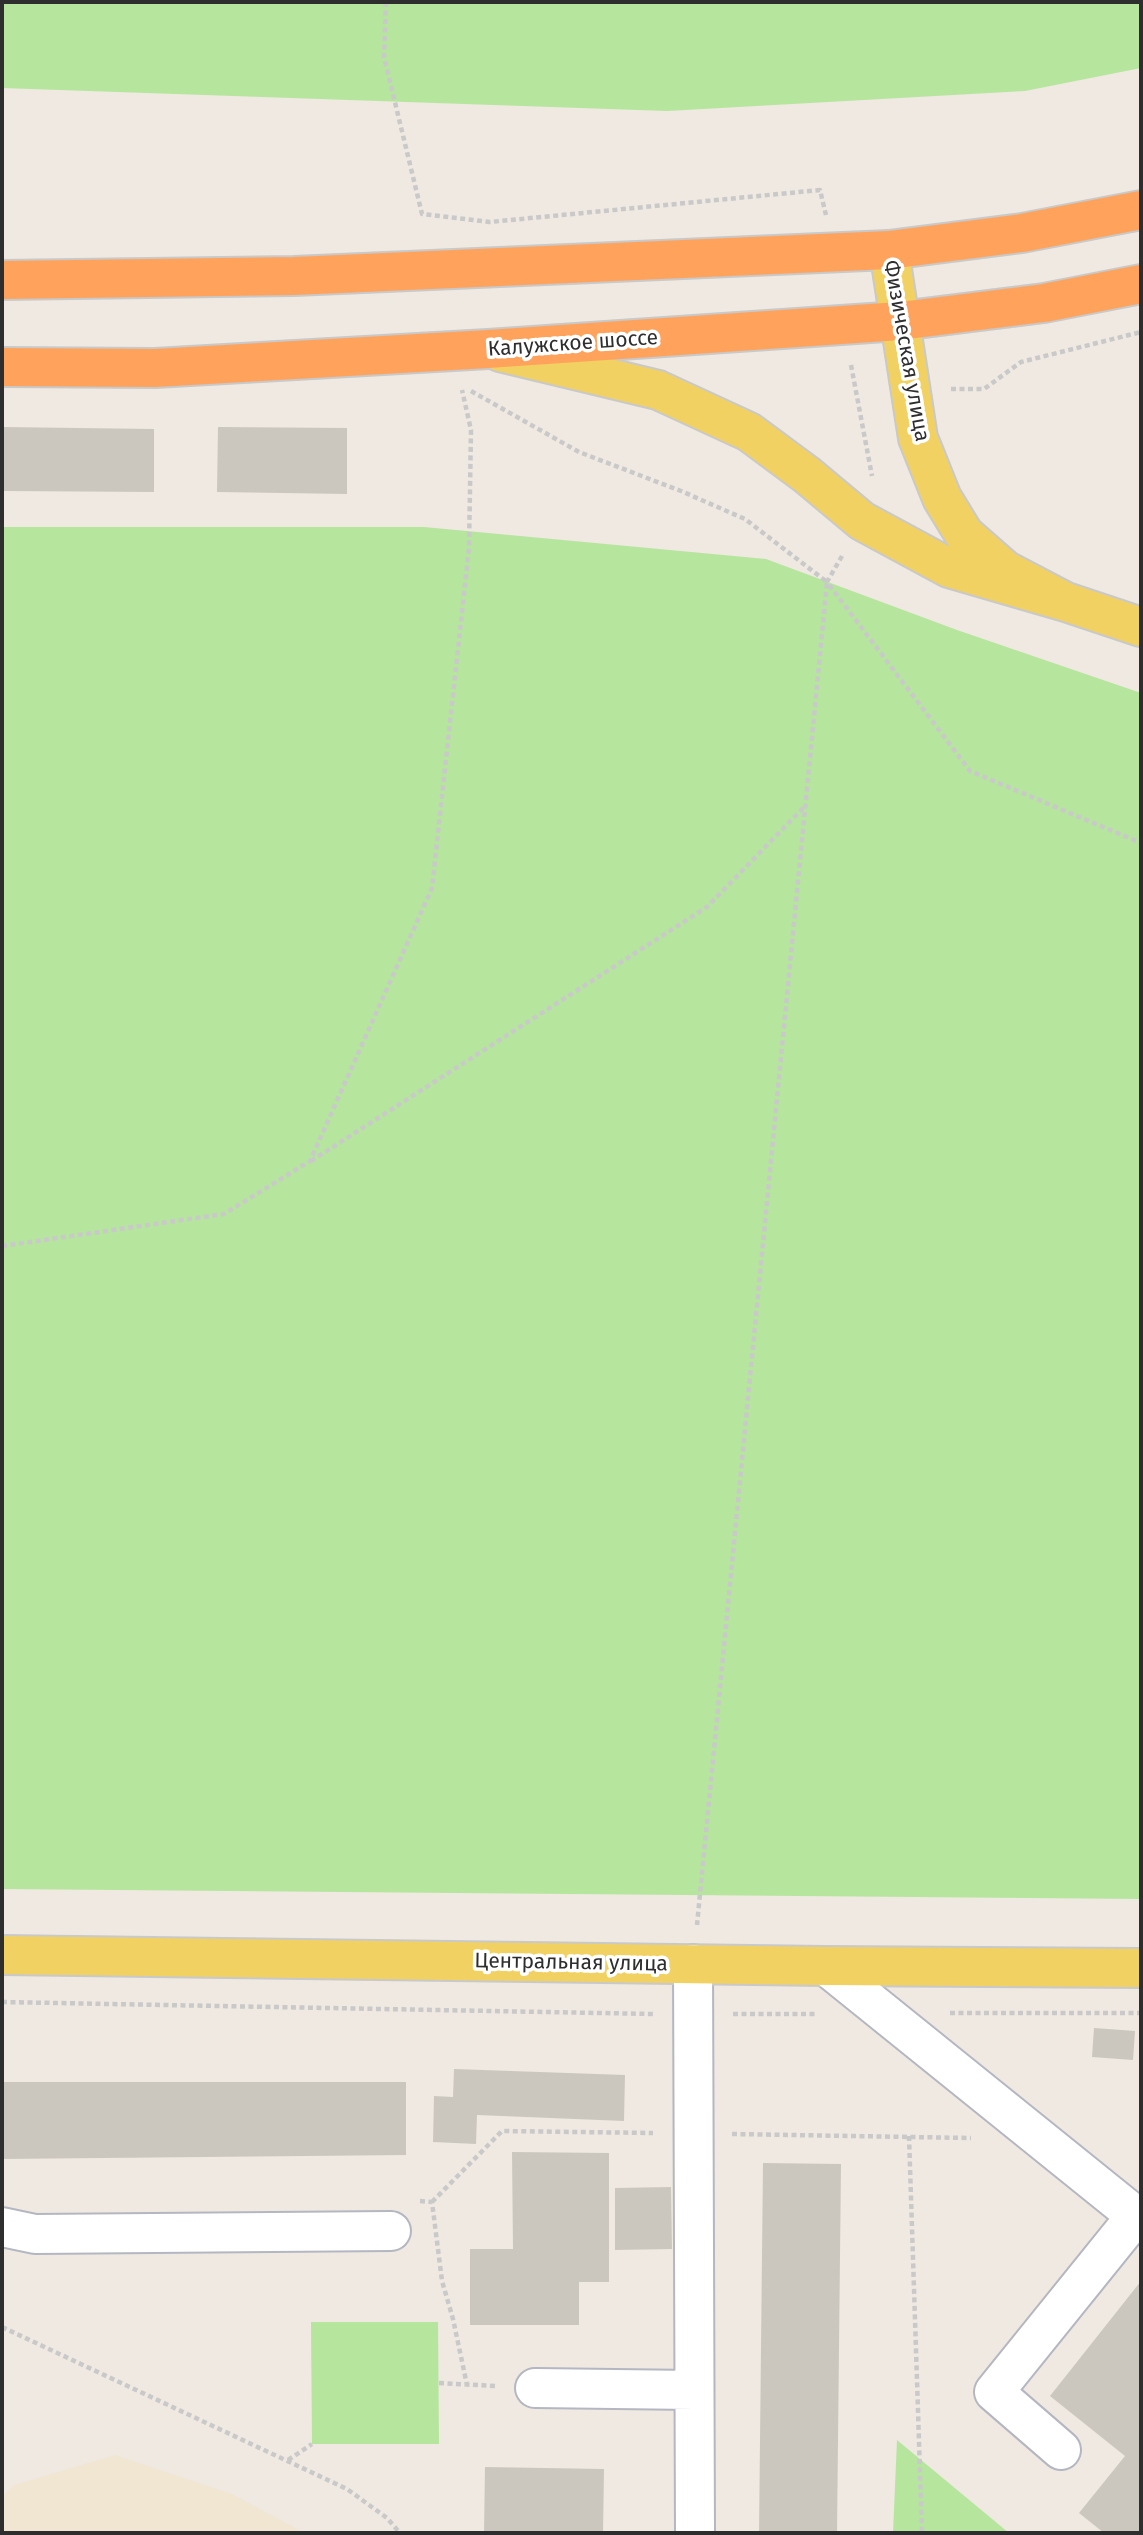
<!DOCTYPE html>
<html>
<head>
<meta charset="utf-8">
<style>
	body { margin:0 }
	#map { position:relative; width:1143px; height:2535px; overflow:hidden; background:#efe9e1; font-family:"Fira Sans",sans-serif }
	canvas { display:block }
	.frame { position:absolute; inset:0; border:4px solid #2e2e2e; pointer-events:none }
</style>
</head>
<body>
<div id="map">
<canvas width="1143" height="2535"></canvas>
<div class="frame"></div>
</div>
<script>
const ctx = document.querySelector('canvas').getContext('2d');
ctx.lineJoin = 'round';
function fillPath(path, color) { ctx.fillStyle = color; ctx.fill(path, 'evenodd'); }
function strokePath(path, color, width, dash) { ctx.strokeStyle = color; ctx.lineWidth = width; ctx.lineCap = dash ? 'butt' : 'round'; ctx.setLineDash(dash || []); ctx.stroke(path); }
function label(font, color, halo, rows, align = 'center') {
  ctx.font = font + ' "Fira Sans",sans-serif'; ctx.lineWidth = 7; ctx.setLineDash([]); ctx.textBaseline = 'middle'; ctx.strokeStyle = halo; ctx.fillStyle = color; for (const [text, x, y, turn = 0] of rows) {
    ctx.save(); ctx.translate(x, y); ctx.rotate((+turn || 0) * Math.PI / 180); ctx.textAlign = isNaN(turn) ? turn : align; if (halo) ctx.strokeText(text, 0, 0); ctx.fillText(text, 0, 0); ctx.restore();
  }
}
const education = new Path2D(`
	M115 2455 232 2494 305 2533H2V2497L14 2485Z`);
const green = new Path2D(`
	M2 2H1141V68L1025 91 667 111 2 88Z
	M2 527H424L766 559 957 630 1141 693V1899L2 1889Z
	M311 2322H438L439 2444H312Z
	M897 2440 1009 2533H893Z`);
const building = new Path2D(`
	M2 427 154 429V492L2 491Z
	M218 427 347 428V494L217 492Z
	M1094 2028 1135 2031 1133 2060 1092 2057Z
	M454 2069 625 2075 624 2121 477 2115 476 2144 433 2142 434 2096 453 2097Z
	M2 2082H406V2155L2 2159Z
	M512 2152 609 2153V2282H579V2325H470V2249H513Z
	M763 2163 841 2164 837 2533H759Z
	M671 2187 672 2249 615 2250V2188Z
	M1141 2281V2533H1104L1079 2513 1125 2456 1050 2396Z
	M485 2467 604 2469 603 2533H484Z`);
const path = new Path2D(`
	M386 2 384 57 422 214 490 222 820 190 826 215
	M851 365 872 476
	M951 389H984L1021 362 1141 332
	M471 391 579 452 681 491 745 519 827 582 697 1925
	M842 556 827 582 970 771 1141 843
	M311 1161 707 907 805 806
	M2 1246 224 1214 310 1161 432 888 469 548 471 430 462 390
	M2 2002 654 2014
	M950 2013H1141
	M733 2014H818
	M732 2134 971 2138
	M909 2136 922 2533
	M420 2201 432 2202 442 2281 453 2319 467 2385
	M432 2202 502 2131 653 2133
	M2 2327 347 2489 387 2518 400 2533
	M439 2383 495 2386
	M288 2460 312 2444`);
const minor = new Path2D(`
	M693 1964 695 2533
	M826 1966 1136 2216 994 2392 1061 2450
	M2 2227 35 2234 391 2231
	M535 2388 694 2390`);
const major = new Path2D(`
	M889 250 918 438 942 498 964 534 1005 570 1066 602 1141 627
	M500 352 658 390 749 432 807 475 862 521 949 568 1066 602
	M2 1955 826 1966 1141 1968`);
const highway = new Path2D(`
	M2 280 294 276 889 250 1022 233 1141 210
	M2 367 155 368 488 349 900 321 1044 303 1141 284`);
const streetNames = [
	["Калужское шоссе",573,344,-4],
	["Физическая улица",906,351,80],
	["Центральная улица",571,1963,1]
];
fillPath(education, '#f0e6d1');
fillPath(green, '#b6e59e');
fillPath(building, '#cbc7bf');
strokePath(minor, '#b4b7c1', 42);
strokePath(major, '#c9c9c9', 42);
strokePath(highway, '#c9c9c9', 42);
strokePath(path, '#c9c9c9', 4.5, [5, 3.5]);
strokePath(minor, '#fff', 38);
strokePath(major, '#f2d163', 38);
strokePath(highway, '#ffa35c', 38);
label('21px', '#2e2e2e', '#fff', streetNames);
</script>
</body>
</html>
